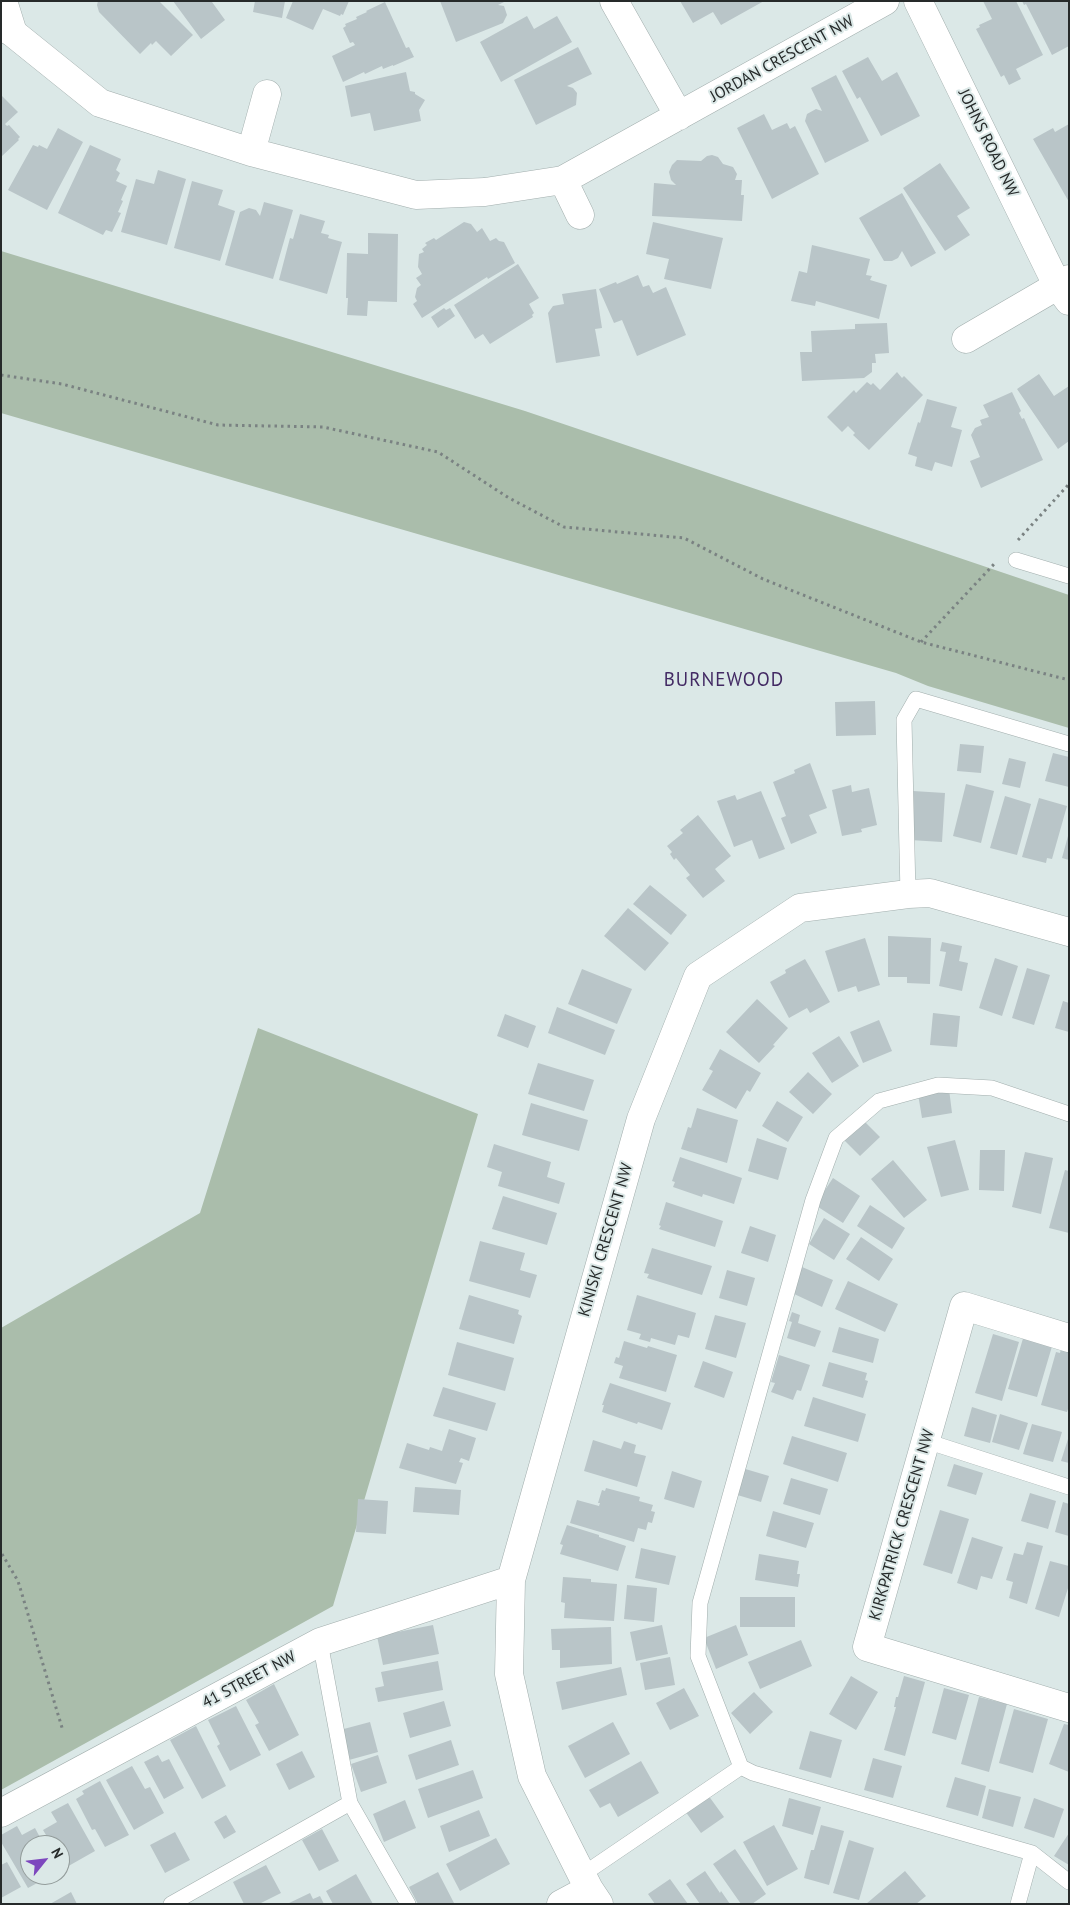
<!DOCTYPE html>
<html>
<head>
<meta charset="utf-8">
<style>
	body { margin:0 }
	#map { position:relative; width:1070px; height:1905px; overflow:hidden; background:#dbe8e7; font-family:"PT Sans",sans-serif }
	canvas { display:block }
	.frame { position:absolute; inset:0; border:2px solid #262a2a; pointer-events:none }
	.north { position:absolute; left:20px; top:1835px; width:50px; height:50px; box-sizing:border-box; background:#dbe8e7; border:1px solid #939c9b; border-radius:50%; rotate:61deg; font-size:14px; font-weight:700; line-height:20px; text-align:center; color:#262a2a }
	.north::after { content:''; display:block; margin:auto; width:18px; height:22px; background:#7d47be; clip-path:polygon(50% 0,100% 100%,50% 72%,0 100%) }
</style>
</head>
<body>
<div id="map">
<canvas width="1070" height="1905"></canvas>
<div class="frame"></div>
<div class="north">N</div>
</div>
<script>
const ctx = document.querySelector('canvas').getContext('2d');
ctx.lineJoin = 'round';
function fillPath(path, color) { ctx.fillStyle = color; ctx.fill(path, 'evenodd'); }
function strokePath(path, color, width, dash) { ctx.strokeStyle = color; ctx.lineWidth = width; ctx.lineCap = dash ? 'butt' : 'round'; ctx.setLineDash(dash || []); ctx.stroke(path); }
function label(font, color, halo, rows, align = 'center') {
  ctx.font = font + ' "PT Sans",sans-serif'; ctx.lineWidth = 4; ctx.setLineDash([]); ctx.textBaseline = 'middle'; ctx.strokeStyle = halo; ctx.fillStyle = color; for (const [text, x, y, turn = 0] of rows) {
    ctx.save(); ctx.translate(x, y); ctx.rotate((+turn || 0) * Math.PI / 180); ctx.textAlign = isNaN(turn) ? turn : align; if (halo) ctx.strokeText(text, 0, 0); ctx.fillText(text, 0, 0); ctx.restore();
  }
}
const green = new Path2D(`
	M1 251 525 411 1069 595V728L928 686 896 673 1 413Z
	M258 1028 478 1114 333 1606 1 1790V1328L200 1213Z`);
const building = new Path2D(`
	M98 1H159L193 35 171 56 156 41 152 45 151 43 140 54 99 12 97 5Z
	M173 1H213L212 2 225 20 201 39Z
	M255 1H285L282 18 253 12Z
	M293 1H349L343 15 341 14 340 16 323 9 313 30 286 18Z
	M440 1H506L498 5 504 6 507 15 503 23 456 42Z
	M680 1H764L721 25 713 12 693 23Z
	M983 1H1016L1043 55 1016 69 1021 79 1009 85 1004 75 1001 77 976 29 980 27 979 25 992 19Z
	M1022 1H1069V46L1052 55 1026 4 1024 5Z
	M385 2 406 48 409 47 414 57 393 66V65L383 69 382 66 365 74 364 72 343 82 332 56 355 45 353 42 350 43 343 28 346 26 345 24 357 19 356 17 367 12 366 11Z
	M527 16 534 29 557 16 572 42 501 82 480 42Z
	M578 47 592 74 567 86 573 88 577 93 576 105 536 125 514 80Z
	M868 57 882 81 897 72 920 116 881 136 860 97 857 99 842 71Z
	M406 72 410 91 415 92V94L425 100 419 110 421 121 374 131 370 113 351 117 345 86Z
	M836 75 869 141 825 163 805 121 807 114 816 109 822 111 811 88Z
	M1 95 18 112 5 124 7 126 9 125 20 137 18 139 19 140 1 157Z
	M764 114 772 130 787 123 790 129 795 126 819 174 772 199 737 128Z
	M1069 124V202L1033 139 1053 128 1055 132Z
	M58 128 83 142 47 210 8 190 33 145 38 147 39 145 47 149Z
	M90 145 121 159 116 170 120 173 116 181 127 186 121 200 123 201 118 212 121 213 112 232 106 230 103 235 58 213Z
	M712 155 718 157 723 164 733 167 737 174 735 180H742L741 195H744L742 221 652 216 654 183 676 185 671 180 669 172 672 165 677 160 701 161 707 156Z
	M940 163 970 208 957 216 970 235 945 251 903 188Z
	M158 170 186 179 167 245 121 232 136 179 154 184Z
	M192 181 223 190 218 205 235 211 220 261 174 248Z
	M902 193 936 253 911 267 902 251 898 258 892 261H884L859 218Z
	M264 202 293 210 273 279 225 265 240 212 249 208 256 210 260 216Z
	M300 214 325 221 321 233 329 235 328 238 342 242 327 294 279 280 290 238 293 239Z
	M464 222 471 224 477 232 482 228 490 241 496 238 499 241 504 242 515 263 488 279 487 277 422 318 413 304 417 301 415 297 417 288 421 285 416 278 422 274 418 267 419 254 424 252 422 249 427 245 425 243 434 238 436 240Z
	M653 222 723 238 711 289 664 279 669 259 646 254Z
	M368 233 398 234 397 302 368 301 367 316 347 315 348 298H346L347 253 368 254Z
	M812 245 870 259 866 275 872 276 870 280 887 285 879 319 816 301 815 306 791 301 799 271 807 273Z
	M518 264 539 298 529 304 534 313 532 315 533 317 490 344 483 334 475 339 454 305Z
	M638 275 643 287 649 285 653 293 666 287 686 335 637 356 622 320 614 323 599 289 616 282 617 284Z
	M596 289 602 328 595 329 600 356 556 363 548 313 553 306 564 304 562 294Z
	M444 308 446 310 450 308 455 316 438 328 431 317Z
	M887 323 889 353 875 354 876 363H872V372L864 378 802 381 800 352H812L811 331 855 329V324Z
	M897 372 902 378 904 376 923 395 869 450 853 435 855 433 848 426 842 432 827 417 854 390 856 393 867 382 871 385 873 383 880 390Z
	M1039 374 1054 396 1069 386V441L1058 449 1017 389Z
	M1012 392 1021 411 1019 413 1022 419 1024 418 1043 460 981 488 970 461 980 457 971 435 975 428 982 425 980 420 989 417 983 405Z
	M927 399 957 407 951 427 962 430 952 467 935 462 932 471 915 466 917 457 908 454 918 422 920 423Z
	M875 701 876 735 836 736 835 702Z
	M960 744 984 746 981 773 957 771Z
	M1053 753 1069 757V787L1045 781Z
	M1009 758 1026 762 1020 788 1002 784Z
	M810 763 827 808 809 815 817 833 791 844 781 818 786 816 773 782 795 773 794 770Z
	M966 784 994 791 981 843 953 836Z
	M851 785 852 792 869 788 877 825 861 829 862 832 842 836 832 790Z
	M761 791 785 849 759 859 752 840 734 847 717 801 735 795 737 800Z
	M913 791 945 793 942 842 910 840Z
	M1005 796 1031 804 1017 855 990 848Z
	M1039 798 1067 806 1052 859 1047 858 1046 863 1022 857Z
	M698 815 731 856 715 869 725 881 703 898 686 878 690 875 676 858 674 860 670 854 672 852 667 846 683 833 680 830Z
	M1068 836H1069V860L1062 858Z
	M650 885 687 915 671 935 633 904Z
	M628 908 669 943 645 971 604 936Z
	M888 936 931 938 930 984 907 983V977H888Z
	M865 938 880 985 858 992 856 986 838 992 825 951Z
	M942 942 962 946 959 961 968 963 962 991 939 986 946 952 940 951Z
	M995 958 1018 966 1002 1016 979 1008Z
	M805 959 830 1002 810 1013 807 1008 789 1018 770 982 786 973 785 970Z
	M1027 968 1050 975 1034 1025 1012 1018Z
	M582 969 632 989 617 1024 568 1004Z
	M757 999 788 1028 773 1045 775 1046 759 1063 726 1032Z
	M1063 1001 1069 1003V1032L1055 1028Z
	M557 1007 615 1030 605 1055 548 1033Z
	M933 1013 960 1016 957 1047 930 1045Z
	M505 1014 536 1026 528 1048 497 1036Z
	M879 1020 892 1051 863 1063 850 1032Z
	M839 1036 859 1066 832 1083 812 1053Z
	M720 1049 761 1073 750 1092 747 1090 736 1109 702 1090 713 1071 709 1069Z
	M538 1063 594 1080 584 1111 528 1094Z
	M808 1072 832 1094 813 1114 789 1092Z
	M949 1089 952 1113 922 1118 918 1094Z
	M777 1101 803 1117 788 1142 762 1126Z
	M531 1103 588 1120 579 1151 522 1135Z
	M697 1108 738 1120 727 1163 681 1149 688 1127 691 1128Z
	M863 1120 880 1137 860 1156 844 1140Z
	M757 1138 787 1148 778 1180 748 1171Z
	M955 1140 969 1190 941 1197 927 1147Z
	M494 1144 551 1162 547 1177 565 1183 559 1204 498 1186 502 1172 487 1167Z
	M980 1150H1005L1004 1191 979 1190Z
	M1025 1152 1053 1158 1041 1214 1012 1207Z
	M680 1157 742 1178 734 1204 703 1194 702 1197 673 1187 675 1182 672 1181Z
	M893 1160 927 1200 904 1218 871 1179Z
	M1065 1170 1069 1171V1233L1049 1228Z
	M833 1178 860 1196 843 1223 815 1205Z
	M503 1196 557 1213 547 1245 492 1229Z
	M666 1202 723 1221 715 1247 659 1229 661 1226 659 1225Z
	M870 1205 905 1228 892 1249 857 1226Z
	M824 1218 850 1234 834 1260 809 1244Z
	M750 1226 776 1235 768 1262 741 1253Z
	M861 1237 893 1259 879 1281 846 1259Z
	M480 1241 525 1253 520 1270 537 1275 530 1298 469 1281Z
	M652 1248 712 1266 702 1295 647 1278 649 1274 644 1273Z
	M802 1267 833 1280 822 1307 792 1293Z
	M727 1270 755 1278 747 1306 719 1298Z
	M848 1281 898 1304 885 1332 835 1309Z
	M469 1295 519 1310 518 1314 522 1316 514 1344 459 1329Z
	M637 1295 696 1313 689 1338 678 1335 675 1345 651 1338 650 1342 639 1339 641 1334 627 1330Z
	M792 1312 800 1315 798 1323 821 1331 815 1347 787 1338 792 1322 789 1321Z
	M715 1315 746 1323 736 1358 705 1349Z
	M839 1327 879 1339 873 1363 832 1352Z
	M993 1334 1019 1342 1002 1401 975 1393Z
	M1024 1335 1053 1343 1037 1397 1008 1389Z
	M624 1341 647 1348 648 1346 677 1355 666 1392 619 1378 623 1366 614 1363 616 1357 619 1358Z
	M457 1342 514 1358 505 1391 448 1375Z
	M1061 1349 1069 1351V1406L1067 1412 1041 1405 1056 1352 1060 1353Z
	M779 1355 810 1365 801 1391 797 1390 793 1400 771 1392 775 1383 771 1382Z
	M703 1361 733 1372 724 1398 694 1387Z
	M829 1362 867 1373 865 1380 868 1381 863 1398 822 1386Z
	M610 1383 671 1403 662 1430 638 1422 637 1424 602 1412 604 1405H602Z
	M443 1387 496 1403 487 1431 433 1416Z
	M813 1397 866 1414 858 1442 804 1426Z
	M972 1407 997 1415 990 1443 964 1436Z
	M1000 1414 1028 1423 1019 1450 992 1442Z
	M1032 1424 1062 1432 1053 1462 1023 1454Z
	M449 1429 476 1438 469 1461 461 1458 459 1462 463 1463 456 1484 399 1468 407 1443 429 1450 430 1447 442 1451Z
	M792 1436 847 1453 838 1482 783 1464Z
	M1068 1439H1069V1463L1061 1461Z
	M593 1440 621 1449 624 1441 636 1445 634 1453 646 1456 637 1487 584 1471Z
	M954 1464 983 1473 976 1495 947 1486Z
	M742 1468 769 1476 761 1502 734 1494Z
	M672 1471 702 1481 694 1508 664 1499Z
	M791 1478 828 1489 820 1515 783 1504Z
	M415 1487 461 1490 459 1515 413 1512Z
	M606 1488 640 1497 639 1501 653 1505 651 1511 655 1512 652 1523 648 1522 646 1530 638 1528 634 1542 570 1523 577 1500 599 1506 600 1503H598L602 1490 605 1491Z
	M1030 1493 1056 1501 1048 1529 1021 1521Z
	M358 1499 388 1501 386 1534 356 1532Z
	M1063 1502 1069 1504V1536L1055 1532Z
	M940 1510 969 1519 952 1574 923 1565Z
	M773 1511 814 1523 806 1548 766 1536Z
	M567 1525 599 1535V1537L626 1546 618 1571 560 1554 563 1545 560 1544Z
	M972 1537 1003 1547 992 1579 981 1576 977 1590 957 1583Z
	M1027 1542 1043 1546 1027 1604 1009 1598 1013 1582 1006 1580 1014 1553 1023 1555Z
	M641 1548 676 1556 669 1585 635 1578Z
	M759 1554 799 1561 797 1574H800L798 1587 755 1580Z
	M1050 1561 1069 1566V1585L1059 1617 1035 1609Z
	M563 1577 591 1579V1582L617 1584 614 1621 564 1618 565 1603 561 1602Z
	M627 1585 657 1588 654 1622 624 1619Z
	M740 1597H795V1627H740Z
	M433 1625 439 1654 383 1665 377 1636Z
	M662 1625 668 1654 636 1661 630 1632Z
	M736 1625 748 1655 716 1669 704 1638Z
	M611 1627 612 1664 560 1668V1650H552L551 1629Z
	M801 1640 812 1666 760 1689 748 1662Z
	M670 1657 675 1685 645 1690 640 1663Z
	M438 1661 443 1690 378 1702 375 1688 384 1686 381 1672Z
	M621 1667 627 1695 562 1710 556 1682Z
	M851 1676 878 1692 856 1730 829 1714Z
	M904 1676 925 1682 905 1756 884 1750 896 1707H894L896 1697H898Z
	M274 1684 299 1735 269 1751 255 1725 259 1723 246 1700Z
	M684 1688 699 1716 670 1730 656 1703Z
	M944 1688 969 1695 956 1740 932 1733Z
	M754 1692 773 1712 750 1734 731 1713Z
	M979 1697 1007 1704 989 1772 961 1764Z
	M444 1701 451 1726 410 1738 403 1713Z
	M236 1706 261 1755 230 1771 217 1746 220 1744 208 1720Z
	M1014 1709 1048 1719 1033 1773 999 1763Z
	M370 1722 378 1752 349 1760 340 1730Z
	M613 1722 630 1754 585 1778 568 1746Z
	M1064 1724 1069 1725V1772L1049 1764Z
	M196 1726 226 1786 202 1799 170 1740Z
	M810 1731 842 1740 831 1778 799 1769Z
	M451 1740 459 1765 416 1780 408 1755Z
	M302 1751 315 1777 289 1790 276 1764Z
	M158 1755 162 1762 169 1759 184 1788 164 1799 144 1762Z
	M378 1755 387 1783 361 1792 351 1764Z
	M873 1758 902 1766 893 1798 864 1790Z
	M641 1761 659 1793 618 1817 610 1803 600 1808 589 1790Z
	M132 1766 145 1789 150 1787 164 1813 134 1830 106 1780Z
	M473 1770 483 1798 428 1818 418 1789Z
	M955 1777 986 1786 978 1816 946 1807Z
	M100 1781 129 1835 105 1847 95 1829 92 1830 76 1799 84 1794 82 1791Z
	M989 1789 1021 1797 1013 1827 982 1818Z
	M708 1795 724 1817 701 1833 685 1811Z
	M789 1798 821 1807 813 1835 782 1826Z
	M1034 1798 1064 1809 1054 1838 1024 1828Z
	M405 1800 416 1828 384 1842 373 1814Z
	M68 1803 95 1851 65 1868 60 1859V1845H52L43 1830 57 1822 51 1812Z
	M479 1810 490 1836 449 1852 440 1826Z
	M226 1815 236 1832 224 1839 214 1822Z
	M774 1825 798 1869 767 1886 743 1842Z
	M821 1825 844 1831 829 1885 804 1878 811 1850H814Z
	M17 1826 22 1835 35 1828 44 1845H30V1875H52L28 1888 1 1842V1835Z
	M322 1829 339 1861 319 1871 302 1840Z
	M175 1832 190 1860 165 1873 150 1845Z
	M1069 1833V1865L1054 1856Z
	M496 1838 510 1864 460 1891 446 1864Z
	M849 1840 874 1848 859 1900 833 1893Z
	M735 1849 766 1894 752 1904H741L713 1864Z
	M7 1862 21 1887 1 1898V1865Z
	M266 1865 281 1893 259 1904H244L233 1882Z
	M705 1871 720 1893 721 1891 730 1904H700L686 1884Z
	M905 1871 926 1896 916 1904H866Z
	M438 1872 454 1903 418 1904 409 1887Z
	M356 1874 373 1904H333L326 1891Z
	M670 1879 688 1904H655L648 1894Z
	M71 1892 77 1904H50Z
	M310 1893 313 1899 320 1896 324 1904H287Z`);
const path = new Path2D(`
	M1 375 62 384 218 425 323 427 438 452 509 498 564 527 684 538 763 579 921 642 1069 680
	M1018 540 1069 484
	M921 642 996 562
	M2 1554 18 1581 63 1731`);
const service = new Path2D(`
	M1016 560 1069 576
	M908 894 904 720 916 699 1069 744
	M1069 1114 992 1088 938 1085 879 1101 836 1138 813 1200 700 1603 698 1656 741 1767 753 1773 1032 1853 1069 1882
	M926 1441 1069 1487
	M320 1642 350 1803 408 1904
	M582 1875 741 1767
	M171 1904 350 1803
	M1018 1904 1032 1853`);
const minor = new Path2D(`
	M3 1 13 33
	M614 1 679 116
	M918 1 1057 285 1069 301
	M1 26 13 33 100 103 251 152 416 195 485 192 563 180 885 1
	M251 152 267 94
	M563 180 580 215
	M966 339 1069 279
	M1069 1338 964 1306 867 1647 1069 1708
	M1 1813 320 1642 511 1580
	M561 1904 589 1889
	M599 1904 589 1889 532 1776 509 1674 511 1580 641 1119 698 976 800 908 908 894 930 893 1069 932`);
const streetNames = [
	["JORDAN CRESCENT NW",782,59,-29],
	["JOHNS ROAD NW",988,143,64],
	["KINISKI CRESCENT NW",606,1240,-74],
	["KIRKPATRICK CRESCENT NW",902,1525,-74],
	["41 STREET NW",249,1680,-28]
];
const quarterNames = [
	["BURNEWOOD",724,681]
];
fillPath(green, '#aabdab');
fillPath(building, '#b9c5c8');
strokePath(service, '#a2aead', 16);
strokePath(minor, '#a2aead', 29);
strokePath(path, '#7a8282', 3, [2.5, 4]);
strokePath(service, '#fff', 15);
strokePath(minor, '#fff', 28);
label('16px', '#262a2a', '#dbe8e7', streetNames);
ctx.letterSpacing = '1px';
label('19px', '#422963', '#dbe8e7', quarterNames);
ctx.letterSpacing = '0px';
</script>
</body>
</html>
